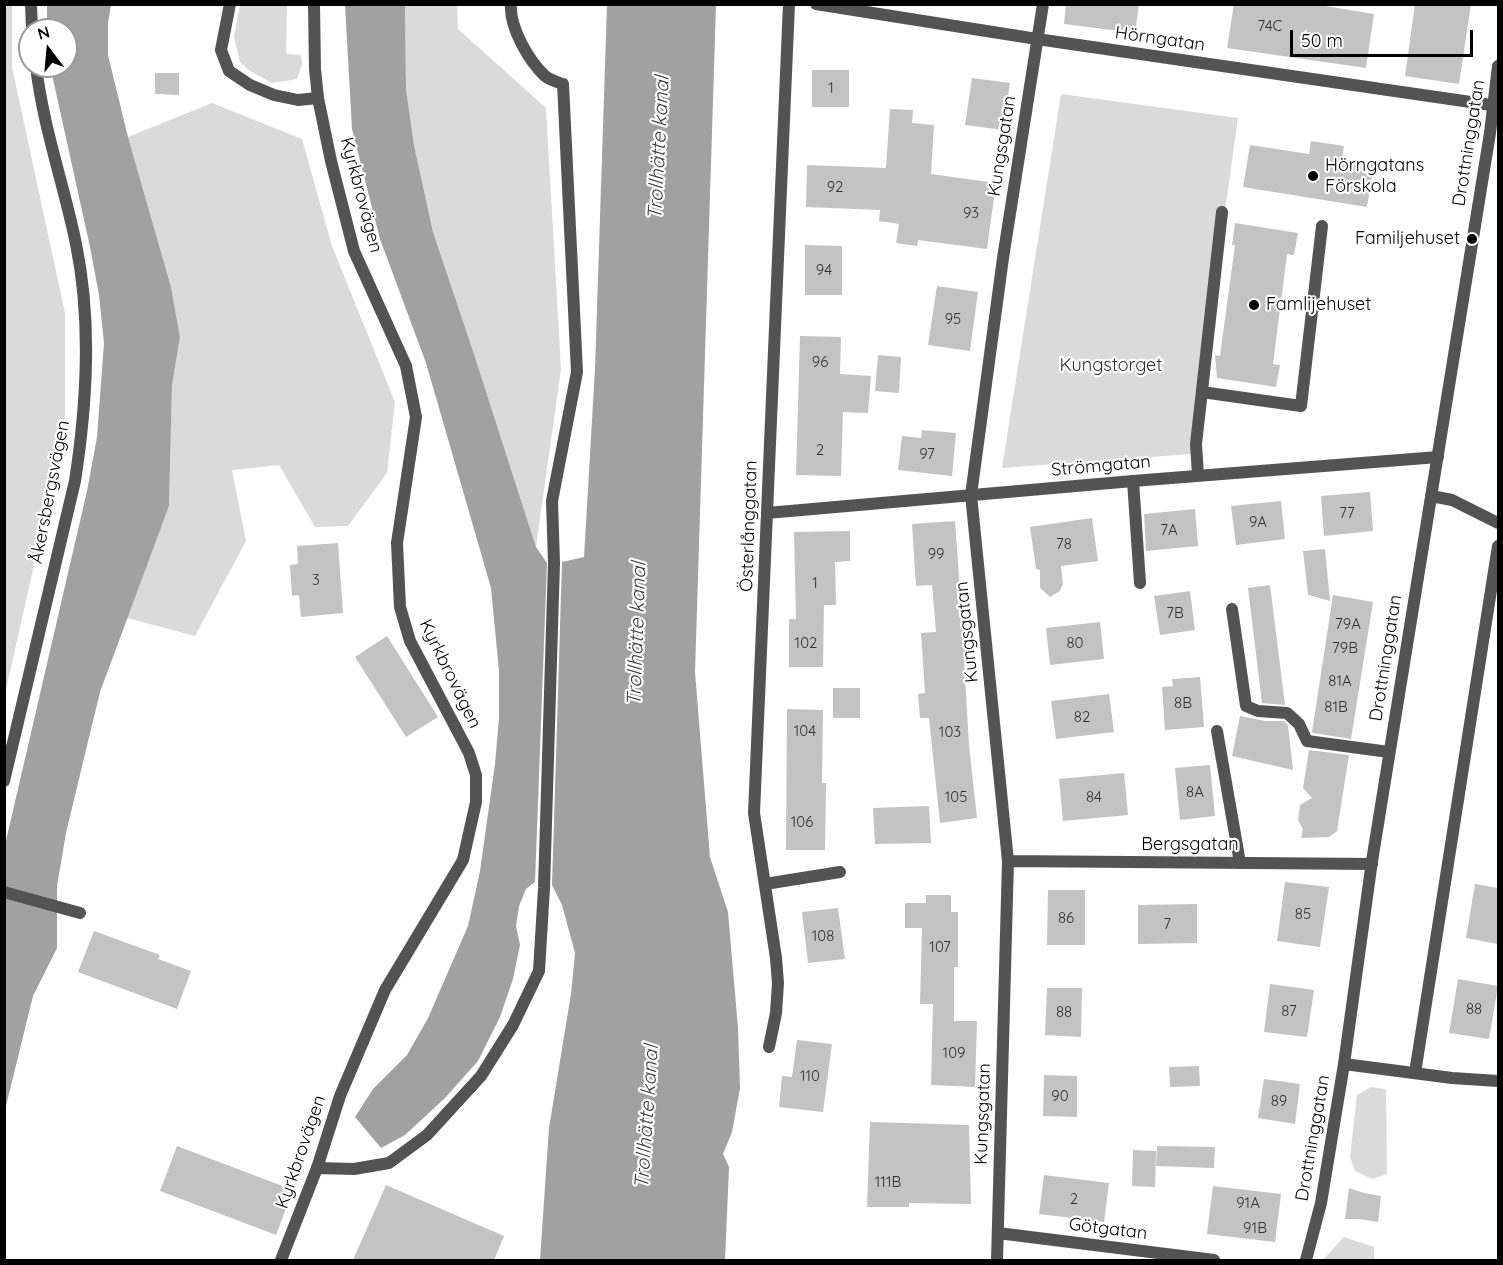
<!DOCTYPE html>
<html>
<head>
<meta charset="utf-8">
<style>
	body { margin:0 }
	#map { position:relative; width:1503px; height:1265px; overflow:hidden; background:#fff; font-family:Quicksand,sans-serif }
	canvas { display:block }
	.frame { position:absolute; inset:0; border:6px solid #000; pointer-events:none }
	.north { position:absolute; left:18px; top:18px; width:60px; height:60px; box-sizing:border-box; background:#fff; border:2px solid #999; border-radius:50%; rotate:344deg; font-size:16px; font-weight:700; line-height:24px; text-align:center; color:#000 }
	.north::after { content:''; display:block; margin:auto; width:21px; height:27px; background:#000; clip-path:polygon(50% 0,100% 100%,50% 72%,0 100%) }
	.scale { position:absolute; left:1290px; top:30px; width:183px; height:27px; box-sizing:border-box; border:3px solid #000; border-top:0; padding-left:8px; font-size:18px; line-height:21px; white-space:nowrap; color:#000; -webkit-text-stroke:4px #fff; paint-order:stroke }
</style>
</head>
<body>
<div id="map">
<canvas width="1503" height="1265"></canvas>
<div class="frame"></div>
<div class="north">N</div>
<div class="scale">50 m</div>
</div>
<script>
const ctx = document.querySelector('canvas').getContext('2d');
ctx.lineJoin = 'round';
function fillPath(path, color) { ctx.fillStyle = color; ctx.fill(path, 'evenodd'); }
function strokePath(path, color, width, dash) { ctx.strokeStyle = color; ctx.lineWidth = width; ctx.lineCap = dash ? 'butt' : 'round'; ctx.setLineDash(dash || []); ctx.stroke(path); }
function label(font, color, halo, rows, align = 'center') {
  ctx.font = font + ' Quicksand,sans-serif'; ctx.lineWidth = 4.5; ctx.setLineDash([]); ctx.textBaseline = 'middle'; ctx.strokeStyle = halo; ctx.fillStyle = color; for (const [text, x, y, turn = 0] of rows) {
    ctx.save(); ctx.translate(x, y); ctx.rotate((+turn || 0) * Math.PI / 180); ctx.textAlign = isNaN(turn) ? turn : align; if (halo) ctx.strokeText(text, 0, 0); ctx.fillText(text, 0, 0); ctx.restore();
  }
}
const green = new Path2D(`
	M240 4 287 5 286 52 287 54 301 55 302 64 297 79 272 83 250 71 240 62 234 37Z
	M12 5V67L65 313V427L5 694 4 5Z
	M405 5H457L458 29 546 108 561 369 536 547 473 351 433 232 414 145 406 89Z
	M1061 94 1238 118 1191 454 1002 468Z
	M212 103 302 139 332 246 395 402 387 473 348 526 315 527 279 465 232 470 246 541 195 636 127 618 169 506 172 385 180 337 171 287 128 137Z
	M1371 1087 1386 1089 1387 1174 1372 1179 1355 1171 1350 1157 1357 1095Z
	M1344 1237 1374 1247V1260H1323Z`);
const water = new Path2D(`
	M47 5H111L108 23V55L128 137 171 287 180 337 172 385 169 506 100 692 66 833 57 886V948L33 996 5 1110V845L87 491 97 437 104 343 99 295 90 247 51 70V66H66V30H47Z
	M345 5H405L406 89 414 145 433 232 473 351 536 547 547 563 535 882 526 889 519 906 516 926 520 945 513 979 500 1017 478 1061 444 1099 405 1135 381 1148 355 1117 373 1089 407 1055 428 1018 468 926 480 871 495 764 499 718V671L491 588 426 363 380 239 352 129Z
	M607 5H716L695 672 710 857 728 912 738 1028 740 1088 732 1132 723 1154 729 1167 725 1260H540L549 1128 571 994 575 953 562 905 552 885 562 562 584 557 595 369Z`);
const building = new Path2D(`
	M1066 4H1139L1135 33 1064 24Z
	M1234 4H1313L1374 14 1366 68 1227 48Z
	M1415 4H1471L1459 84 1405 76Z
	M812 70H849V107H812Z
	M155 73H179V95L155 94Z
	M972 78 1010 83 1003 130 965 125Z
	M890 109 913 110 912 123 934 125 931 174 996 183 987 249 918 240 917 246 896 243 899 224 879 221 880 210 806 207 807 165 886 168Z
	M1311 141 1344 146 1342 159 1374 164 1367 207 1243 187 1250 145 1309 154Z
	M1235 223 1298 233 1294 255 1287 254 1273 364 1280 365 1276 387 1217 378 1215 355 1220 356 1235 245H1232Z
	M805 245 842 246V295H805Z
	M937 286 978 292 970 351 928 345Z
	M800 336 841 337 840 374 871 376 868 413 843 412 841 476 796 475Z
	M878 355 901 357 899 393 875 391Z
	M922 430 956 433 952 476 898 470 902 436 921 438Z
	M1370 492 1373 531 1324 536 1321 496Z
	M1281 501 1285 539 1236 545 1231 506Z
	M1195 509 1198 546 1146 551 1144 514Z
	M1092 518 1098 561 1061 566 1063 584 1060 591 1050 597 1040 588V570L1036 569 1030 527Z
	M955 521 962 618H965L968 662H964L969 745 977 818 940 823 929 718H920L918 694 925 693 921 633 936 632 932 585 916 586 912 524Z
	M850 531V561L835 562 836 605H824L823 667H789V619H796L794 532Z
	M338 543 343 613 301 617 299 595 292 596 290 565 298 564 297 546Z
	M1325 549 1330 601 1308 595 1303 551Z
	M1270 585 1285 705 1262 703 1248 588Z
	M1190 591 1195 630 1160 635 1154 596Z
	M1333 595 1373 602 1351 739 1313 733 1312 732Z
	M1100 622 1104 659 1050 665 1046 628Z
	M387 636 438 717 406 737 355 657Z
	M1200 677 1204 727 1165 730 1162 687 1173 686 1172 679Z
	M833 688H860V718H833Z
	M1109 694 1114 732 1056 739 1051 701Z
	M787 709 823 710 822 783H826L825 850H786Z
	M1240 716 1265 721H1284L1288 725 1293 770 1232 756Z
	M1309 750 1349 755 1337 831 1329 837 1301 838 1303 829 1298 820 1300 805 1312 798 1303 788Z
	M1210 765 1215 816 1180 820 1175 768Z
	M1124 773 1128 815 1063 821 1059 779Z
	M929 806 931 843 875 844 873 808Z
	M1285 882 1329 887 1320 947 1277 941Z
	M1475 884 1498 888V944L1466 938Z
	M1048 890H1085V945H1047Z
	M926 895H951V912H958V967H954V1021H977L975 1087 931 1085 933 1004H920L922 928H905V903H926Z
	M1197 904V943L1138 944V905Z
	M838 908 845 959 808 963 802 912Z
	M94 931 160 955 158 959 191 971 177 1009 78 972Z
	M1458 979 1498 986 1489 1039 1449 1033Z
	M1270 984 1314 990 1307 1037 1264 1032Z
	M1047 988H1082L1081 1037 1045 1035Z
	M797 1040 832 1044 823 1112 779 1107 782 1076 792 1077Z
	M1199 1066 1200 1086 1170 1087 1169 1067Z
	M1044 1075 1077 1076V1117L1043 1116Z
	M1264 1079 1300 1084 1295 1124 1258 1118Z
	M870 1122 969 1125 971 1204 909 1203V1207H867Z
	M177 1146 293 1190 276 1235 160 1191Z
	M1157 1146 1215 1147 1214 1168 1156 1166Z
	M1133 1150 1156 1151 1155 1187 1132 1186Z
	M1044 1175 1109 1183 1104 1222 1039 1214Z
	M386 1185 504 1236 494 1260H353Z
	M1213 1186 1281 1194 1275 1242 1207 1234Z
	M1349 1188 1364 1193 1381 1196 1378 1222 1359 1219H1345Z`);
const service = new Path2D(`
	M230 4 221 50 229 71 250 85 274 95 298 100 318 98
	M1202 392 1301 406 1322 226
	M1198 475 1196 444 1222 212
	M1133 481 1140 583
	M1232 609 1246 706 1258 711 1287 713 1299 724 1307 741 1389 752
	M1217 731 1240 863
	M317 1168 354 1169 389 1163 427 1135 481 1076 513 1025 539 971 544 888 554 563 552 501 577 372 563 84C557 82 550 80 545 76 529 61 509 27 511 4`);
const pedestrian = new Path2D(`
	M4 892 80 913`);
const minor = new Path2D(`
	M31 4 32 30
	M816 4 1037 39 1498 106
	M1431 496 1452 500 1498 523
	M767 513 1133 481 1438 457
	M4 781 75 481C87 403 92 322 76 244 64 185 43 127 36 66
	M1008 861 1372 864
	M765 884 840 872
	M769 1047 776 1013 778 983 776 958 754 813 789 4
	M1344 1064 1452 1078 1498 1081
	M1415 1073 1498 546
	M998 1233 1214 1260
	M281 1260 317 1168 340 1096 385 990 463 860 476 802V775L469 753 410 641 400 607 397 543 416 417 406 366 354 251 331 161 318 98 315 69 314 4
	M997 1260 1008 861 971 495 1003 258 1043 4`);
const tertiary = new Path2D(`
	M1306 1260 1321 1203 1344 1064 1372 861 1490 133 1498 66`);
const markers = [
	[1313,176,6,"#000"],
	[1472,239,6,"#000"],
	[1254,305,6,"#000"]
];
const numberNames = [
	["74C",1270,26],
	["1",831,88],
	["92",835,187],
	["93",971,213],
	["94",824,270],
	["95",953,319],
	["96",820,362],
	["2",820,450],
	["97",927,454],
	["77",1347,513],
	["9A",1258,522],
	["7A",1169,530],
	["78",1064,544],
	["99",936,554],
	["3",316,580],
	["1",815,583],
	["7B",1175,613],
	["79A",1348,624],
	["102",806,643],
	["80",1075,643],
	["79B",1345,648],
	["81A",1340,681],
	["8B",1183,703],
	["81B",1336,707],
	["82",1082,717],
	["104",805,731],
	["103",950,732],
	["8A",1195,792],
	["105",956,797],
	["84",1094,797],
	["106",802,822],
	["85",1303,914],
	["86",1066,918],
	["7",1167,924],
	["108",823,936],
	["107",940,947],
	["88",1474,1009],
	["87",1289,1011],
	["88",1064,1012],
	["109",954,1053],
	["110",810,1076],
	["90",1060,1096],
	["89",1279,1101],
	["111B",888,1182],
	["2",1074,1199],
	["91A",1248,1203],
	["91B",1255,1228]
];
const streetNames = [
	["Hörngatan",1160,39,8],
	["Drottninggatan",1469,143,-81],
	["Kungsgatan",1002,146,-81],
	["Kyrkbrovägen",361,195,75],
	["Strömgatan",1101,466,-5],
	["Åkersbergsvägen",50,492,-79],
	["Österlånggatan",749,526,-88],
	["Kungsgatan",967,632,-96],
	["Drottninggatan",1386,658,-81],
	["Kyrkbrovägen",450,674,64],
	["Bergsgatan",1190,845],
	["Kungsgatan",983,1114,-88],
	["Drottninggatan",1313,1138,-80],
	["Kyrkbrovägen",301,1152,-71],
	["Götgatan",1108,1229,7]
];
const poiNames = [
	["Hörngatans",1325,166],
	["Förskola",1325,187],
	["Familjehuset",1460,239,"right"],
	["Famlijehuset",1266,305]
];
const parkNames = [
	["Kungstorget",1111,366]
];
const waterNames = [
	["Trollhätte kanal",659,148,-87],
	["Trollhätte kanal",637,634,-88],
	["Trollhätte kanal",647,1117,-86]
];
fillPath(green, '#dadada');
fillPath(water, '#a1a1a1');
fillPath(building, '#c3c3c3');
strokePath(service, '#535353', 12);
strokePath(pedestrian, '#535353', 12);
strokePath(minor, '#535353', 12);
strokePath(tertiary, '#535353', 12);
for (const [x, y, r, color] of markers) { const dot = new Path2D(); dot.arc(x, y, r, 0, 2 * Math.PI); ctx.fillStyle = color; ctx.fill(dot); strokePath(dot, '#fff', 2); }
label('15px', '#313131', null, numberNames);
label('18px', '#000', '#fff', streetNames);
label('18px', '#000', '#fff', poiNames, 'left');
label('18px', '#313131', '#fff', parkNames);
label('italic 20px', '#424242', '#fff', waterNames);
</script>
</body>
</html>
